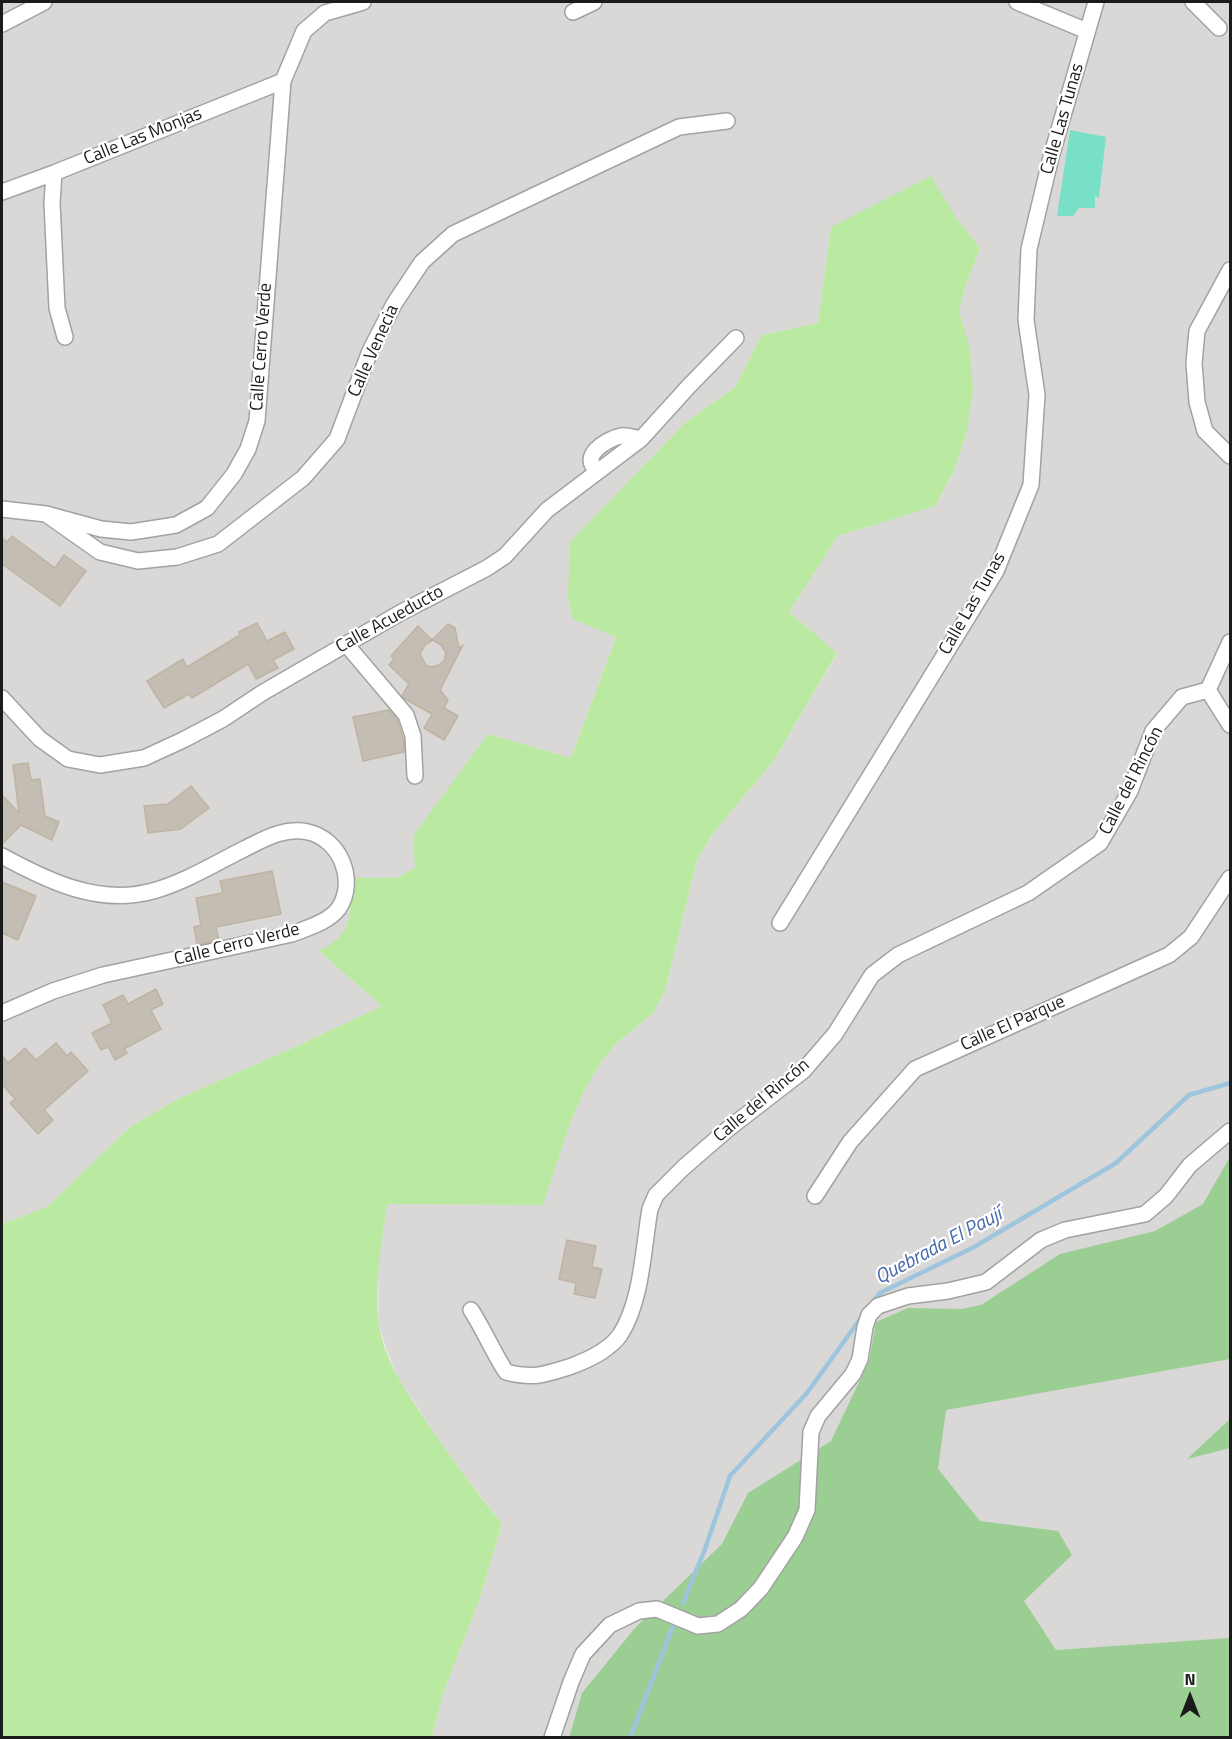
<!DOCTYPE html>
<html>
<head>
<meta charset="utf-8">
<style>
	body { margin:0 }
	#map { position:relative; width:1232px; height:1739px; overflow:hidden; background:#edeadf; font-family:"Titillium Web",sans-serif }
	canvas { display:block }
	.frame { position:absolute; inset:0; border:3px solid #1b1b1b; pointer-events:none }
	.north { position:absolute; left:1160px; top:1667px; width:60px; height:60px; -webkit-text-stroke:4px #fff; paint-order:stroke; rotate:0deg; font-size:16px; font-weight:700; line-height:24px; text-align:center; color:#1b1b1b }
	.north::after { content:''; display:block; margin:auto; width:21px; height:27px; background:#1b1b1b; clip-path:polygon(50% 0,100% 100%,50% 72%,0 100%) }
</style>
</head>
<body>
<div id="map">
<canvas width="1232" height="1739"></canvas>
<div class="frame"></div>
<div class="north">N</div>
</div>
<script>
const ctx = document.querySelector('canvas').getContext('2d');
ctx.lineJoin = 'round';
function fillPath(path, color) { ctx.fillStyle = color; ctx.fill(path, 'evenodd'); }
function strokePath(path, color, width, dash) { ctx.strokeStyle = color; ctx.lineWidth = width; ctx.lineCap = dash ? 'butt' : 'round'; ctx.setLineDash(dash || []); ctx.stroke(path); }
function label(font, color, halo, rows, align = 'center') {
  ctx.font = font + ' "Titillium Web",sans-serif'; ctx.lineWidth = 4.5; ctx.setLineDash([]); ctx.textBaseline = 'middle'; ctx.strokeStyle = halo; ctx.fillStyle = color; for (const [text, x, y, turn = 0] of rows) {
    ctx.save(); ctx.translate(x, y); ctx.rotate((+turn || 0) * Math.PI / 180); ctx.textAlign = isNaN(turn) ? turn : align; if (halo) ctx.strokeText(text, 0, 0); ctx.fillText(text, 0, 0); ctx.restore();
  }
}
const residential = new Path2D(`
	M2 2H1230V1737H432L443 1694 479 1601 502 1524 449 1455 398 1378 387 1351 379 1324 378 1269 387 1204 543 1205 571 1121 584 1091 602 1060 618 1042 653 1013 665 991 697 860 713 833 773 762 837 654 789 612 838 536 935 506 955 470 967 431 963 327 959 311 965 287 980 248 957 219 831 227 818 323 762 335 735 387 685 423 616 636 571 758 488 734 415 868 396 878H350L349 918 343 935 333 944 319 951 383 1006 297 1046 178 1099 131 1126 47 1207 2 1224Z`);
const grass = new Path2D(`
	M931 176 957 219 980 248 965 287 959 311 970 349 973 391 967 431 955 469 935 506 838 536 789 612 837 653 773 762 713 833 697 860 665 991 653 1013 618 1042 602 1060 584 1091 571 1121 543 1205 387 1204C382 1243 374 1284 379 1323 383 1359 406 1391 426 1421 450 1457 475 1490 502 1524L479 1601 443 1694 432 1737 2 1738V1224L47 1207 131 1126 178 1099 297 1046 382 1006 319 951C356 933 349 914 350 878H396L415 868 413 836 488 734 571 758 616 637 573 619 568 597 570 542 685 423 735 387 762 335 818 323 831 227Z`);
const forest = new Path2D(`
	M1230 1157V1359L946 1410 938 1469 980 1521 1058 1531 1072 1555 1024 1601 1056 1650 1230 1638V1737L569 1738 582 1693 635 1628 722 1544 748 1493 831 1441 869 1361 876 1322 908 1308 962 1309 981 1305 1060 1254 1155 1231 1203 1204Z
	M1230 1419V1448L1187 1459Z`);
const pitch = new Path2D(`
	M1070 130 1106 137 1099 198 1095 196V208H1079L1073 216H1057Z`);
const stream = new Path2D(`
	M872 1303 880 1293 974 1247 1116 1163 1189 1095 1230 1083
	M683 1603 705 1549 730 1476 807 1393 863 1315
	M630 1738 673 1626`);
const building = new Path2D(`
	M12 536 55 568 64 555 86 571 60 606 2 564V538L7 542Z
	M257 623 267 641 285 632 294 649 273 660 278 668 256 679 248 664 192 698 189 694 164 708 147 681 183 659 187 667 240 635 239 632Z
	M448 624 455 628 459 648 463 645 440 690 448 700 444 708 458 716 444 740 424 728 432 714 405 699 402 696 409 684 389 665 394 659 391 656 418 626 432 640ZM433 640 441 645 446 653 444 661 439 665 431 667 426 665 420 654 425 645Z
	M389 710 397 720 404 741V752L363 761 353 717Z
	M28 763 31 780 40 779 45 816 59 822 52 840 21 825 2 844V795L19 813 13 765Z
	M191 786 209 808 181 829 148 833 144 806 168 804Z
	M272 871 281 914 216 927 219 940 197 945 194 927 201 925 196 898 223 893 220 881Z
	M2 882 36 896 18 940 2 933Z
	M156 989 163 1004 151 1010 161 1029 124 1049 127 1053 115 1060 108 1047 101 1050 92 1033 112 1023 103 1005 123 995 128 1004Z
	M56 1043 67 1056 71 1052 88 1071 44 1110 53 1120 38 1134 10 1103 15 1099 2 1084V1055L8 1063 25 1048 36 1060Z
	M567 1240 596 1246 592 1267 602 1269 595 1298 574 1294 576 1283 559 1279Z`);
const minor = new Path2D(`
	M1017 2 1087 31
	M1193 2 1219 28
	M573 12 594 2
	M2 24 44 2
	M54 173 52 203 57 308 65 337
	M2 192 54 173 283 81
	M1230 270 1197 331 1194 363 1197 402 1205 431 1230 456
	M598 471C578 457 606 439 621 436 627 435 635 438 641 439
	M2 509 46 514 101 529 131 532 176 525 207 508 234 474 248 449 257 421 283 81 304 31 325 13 363 2
	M46 514 100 552 138 561 177 557 218 544 303 478 337 439 370 351 394 304 422 262 453 234 679 127 727 121
	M1230 642 1208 690 1230 725
	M346 644 406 715 413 736 415 776
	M2 698 40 739 68 759 100 765 144 758 183 740 223 719 262 693 400 613 487 568 505 556 547 510 641 439 689 386 736 338
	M2 856C48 881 99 906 153 891 185 882 214 864 244 849 264 839 284 827 308 832 340 839 357 880 339 908 329 922 307 928 292 934L103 975 53 991 2 1013
	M780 923 996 571 1031 485 1037 395 1026 320 1029 249 1051 157 1096 2
	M815 1196 850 1142 915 1069 1169 955 1191 937 1230 878
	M471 1310C484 1330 493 1352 506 1372 533 1379 544 1375 569 1367 586 1361 609 1350 620 1335 642 1301 643 1249 650 1209L656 1195 683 1168 728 1129 803 1071 835 1034 872 975 898 955 1028 893 1100 843 1130 791 1153 731 1182 697 1208 690
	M552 1738 571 1682 583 1654 610 1625 639 1611 657 1609 698 1626 718 1624 741 1609 761 1588 795 1537 807 1510 811 1432 818 1416 853 1374 860 1359 865 1327 869 1315 878 1306 908 1296 948 1291 986 1282 1041 1240 1065 1230 1145 1214 1166 1196 1190 1165 1230 1131`);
const streetNames = [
	["Calle Las Tunas",1063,119,-74],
	["Calle Las Monjas",143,137,-22],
	["Calle Cerro Verde",262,347,-86],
	["Calle Venecia",374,351,-66],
	["Calle Las Tunas",973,604,-60],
	["Calle Acueducto",390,620,-29],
	["Calle del Rincón",1132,781,-63],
	["Calle Cerro Verde",237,945,-14],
	["Calle El Parque",1013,1024,-24],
	["Calle del Rincón",762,1101,-40]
];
const waterNames = [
	["Quebrada El Paují",939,1247,-28]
];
fillPath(residential, '#d9d8d7');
fillPath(grass, '#baeaa2');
fillPath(forest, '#9bce92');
fillPath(pitch, '#79e0c8');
strokePath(stream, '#9dc5dd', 4.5);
fillPath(building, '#c4bdb3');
strokePath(building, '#bfb3a1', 1.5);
strokePath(minor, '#a2a2a2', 18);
strokePath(minor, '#fff', 15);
label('18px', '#1b1b1b', '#fff', streetNames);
label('italic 20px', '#4569ac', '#fff', waterNames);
</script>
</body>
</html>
